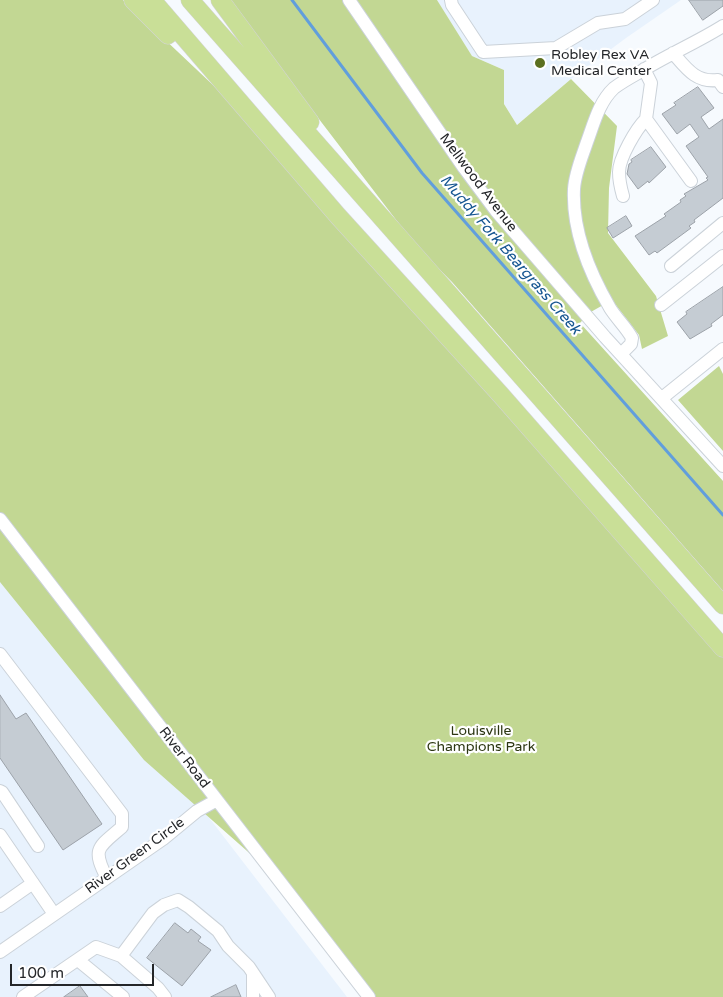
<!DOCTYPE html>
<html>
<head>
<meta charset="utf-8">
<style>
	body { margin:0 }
	#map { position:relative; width:723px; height:997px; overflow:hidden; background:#f6fafe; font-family:"Varela Round",sans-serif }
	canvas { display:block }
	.scale { position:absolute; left:10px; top:964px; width:144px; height:22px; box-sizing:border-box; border:2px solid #242629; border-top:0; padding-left:6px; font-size:15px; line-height:18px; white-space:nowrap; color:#242629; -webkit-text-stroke:4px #fff; paint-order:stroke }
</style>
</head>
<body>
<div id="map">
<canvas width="723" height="997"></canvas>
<div class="scale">100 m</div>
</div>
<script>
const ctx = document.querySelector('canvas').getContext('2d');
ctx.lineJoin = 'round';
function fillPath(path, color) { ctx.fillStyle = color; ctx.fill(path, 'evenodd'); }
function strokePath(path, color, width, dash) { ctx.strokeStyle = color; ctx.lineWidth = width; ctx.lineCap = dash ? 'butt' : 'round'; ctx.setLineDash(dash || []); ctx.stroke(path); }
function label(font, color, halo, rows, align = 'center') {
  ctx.font = font + ' "Varela Round",sans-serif'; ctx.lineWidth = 4.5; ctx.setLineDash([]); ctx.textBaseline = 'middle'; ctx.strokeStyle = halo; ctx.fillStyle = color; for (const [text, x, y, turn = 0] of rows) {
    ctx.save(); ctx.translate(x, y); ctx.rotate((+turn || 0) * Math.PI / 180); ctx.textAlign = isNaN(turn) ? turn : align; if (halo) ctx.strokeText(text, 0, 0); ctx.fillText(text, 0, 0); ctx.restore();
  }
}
const built = new Path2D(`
	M437 0H681L626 38 571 79 517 125 504 104V70L472 56Z
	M0 546 347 997H0Z`);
const green = new Path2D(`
	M0 0H123L214 86 628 540 723 652V997H373L298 896 144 760 0 582Z
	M228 0H437L472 56 504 70V104L517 125 571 79 617 126 609 188 608 233 656 296 668 336 642 349 639 335 612 300 589 313 580 323 723 481V591L452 282 416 246Z
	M719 366 723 374V451L678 400Z`);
const stream = new Path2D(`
	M292 0 422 173 723 515`);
const building = new Path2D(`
	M689 0H723V6L703 20Z
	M698 87 714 108 701 117 709 129 723 119V198L694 220 695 222 689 226 691 228 657 253 655 251 649 255 635 236 666 216 664 214 681 202 680 200 686 196 684 194 708 180 706 178 708 177 686 146 699 137 690 124 677 134 662 114 676 105 674 103Z
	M651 147 666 167 649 183 648 181 638 189 627 174 629 164 632 162 631 160Z
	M626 216 632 226 613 238 607 228Z
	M723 287V315L711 324 712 326 690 339 677 322 687 314 686 312Z
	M0 695 16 719 26 713 102 824 63 850 0 758Z
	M175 923 188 933 191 929 201 937 198 941 211 950 182 986 147 958Z
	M236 985 241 997H211Z
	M80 986 88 997H64Z`);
const minor = new Path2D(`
	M349 0 464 168 496 211 605 337 723 466
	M451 0 452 5 483 52 556 48 598 23 625 19 653 0
	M673 53C686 68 696 83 718 80L723 87
	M644 69 651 83 646 119 691 181
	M623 196C621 189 619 180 619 172 619 158 636 129 646 119
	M671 266 723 223
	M661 305 723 256
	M621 354 631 344 632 338C626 327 616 318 610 308 589 272 572 231 574 189 575 173 582 157 587 142 594 123 599 102 614 88 622 82 631 77 640 72 667 55 696 43 723 26
	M662 398 723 349
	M0 519 369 997
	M0 654 122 814V827C99 847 91 848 107 878
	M0 791 2 792 38 846
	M0 835 54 914
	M0 906 33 883
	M0 952 163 839 197 811 217 800
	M121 956 158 988 165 997
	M78 960 123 997
	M253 973V997
	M23 997 96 947 121 956 153 913 164 905 178 900 189 907 218 931 228 946 249 967 269 997`);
const highway = new Path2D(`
	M133 0 168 35
	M152 0 338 216 500 394 723 648
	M190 0 723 605
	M220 0 310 122`);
const markers = [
	[540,63,6,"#5c701f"]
];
const poiNames = [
	["Robley Rex VA",551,55],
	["Medical Center",551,71]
];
const streetNames = [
	["Mellwood Avenue",478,183,53],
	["River Road",184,758,52],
	["River Green Circle",135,856,-36]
];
const parkNames = [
	["Louisville",481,731],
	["Champions Park",481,747]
];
const waterNames = [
	["Muddy Fork Beargrass Creek",510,255,49]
];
fillPath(built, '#e8f2fd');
fillPath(green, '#c2d793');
strokePath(stream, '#619edc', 3);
fillPath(building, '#c5ccd3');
strokePath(building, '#9ca2a9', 1);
strokePath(minor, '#cbd2d9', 14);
strokePath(highway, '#d3d4d4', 19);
strokePath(minor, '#fff', 12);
strokePath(highway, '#c9df97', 18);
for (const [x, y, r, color] of markers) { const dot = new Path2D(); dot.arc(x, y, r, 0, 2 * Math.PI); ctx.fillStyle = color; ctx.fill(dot); strokePath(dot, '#fff', 2); }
label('14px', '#242629', '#fff', poiNames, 'left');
label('14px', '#242629', '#fff', streetNames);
label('14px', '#2c3612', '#fff', parkNames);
label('italic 15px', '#165691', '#fff', waterNames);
</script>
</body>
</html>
